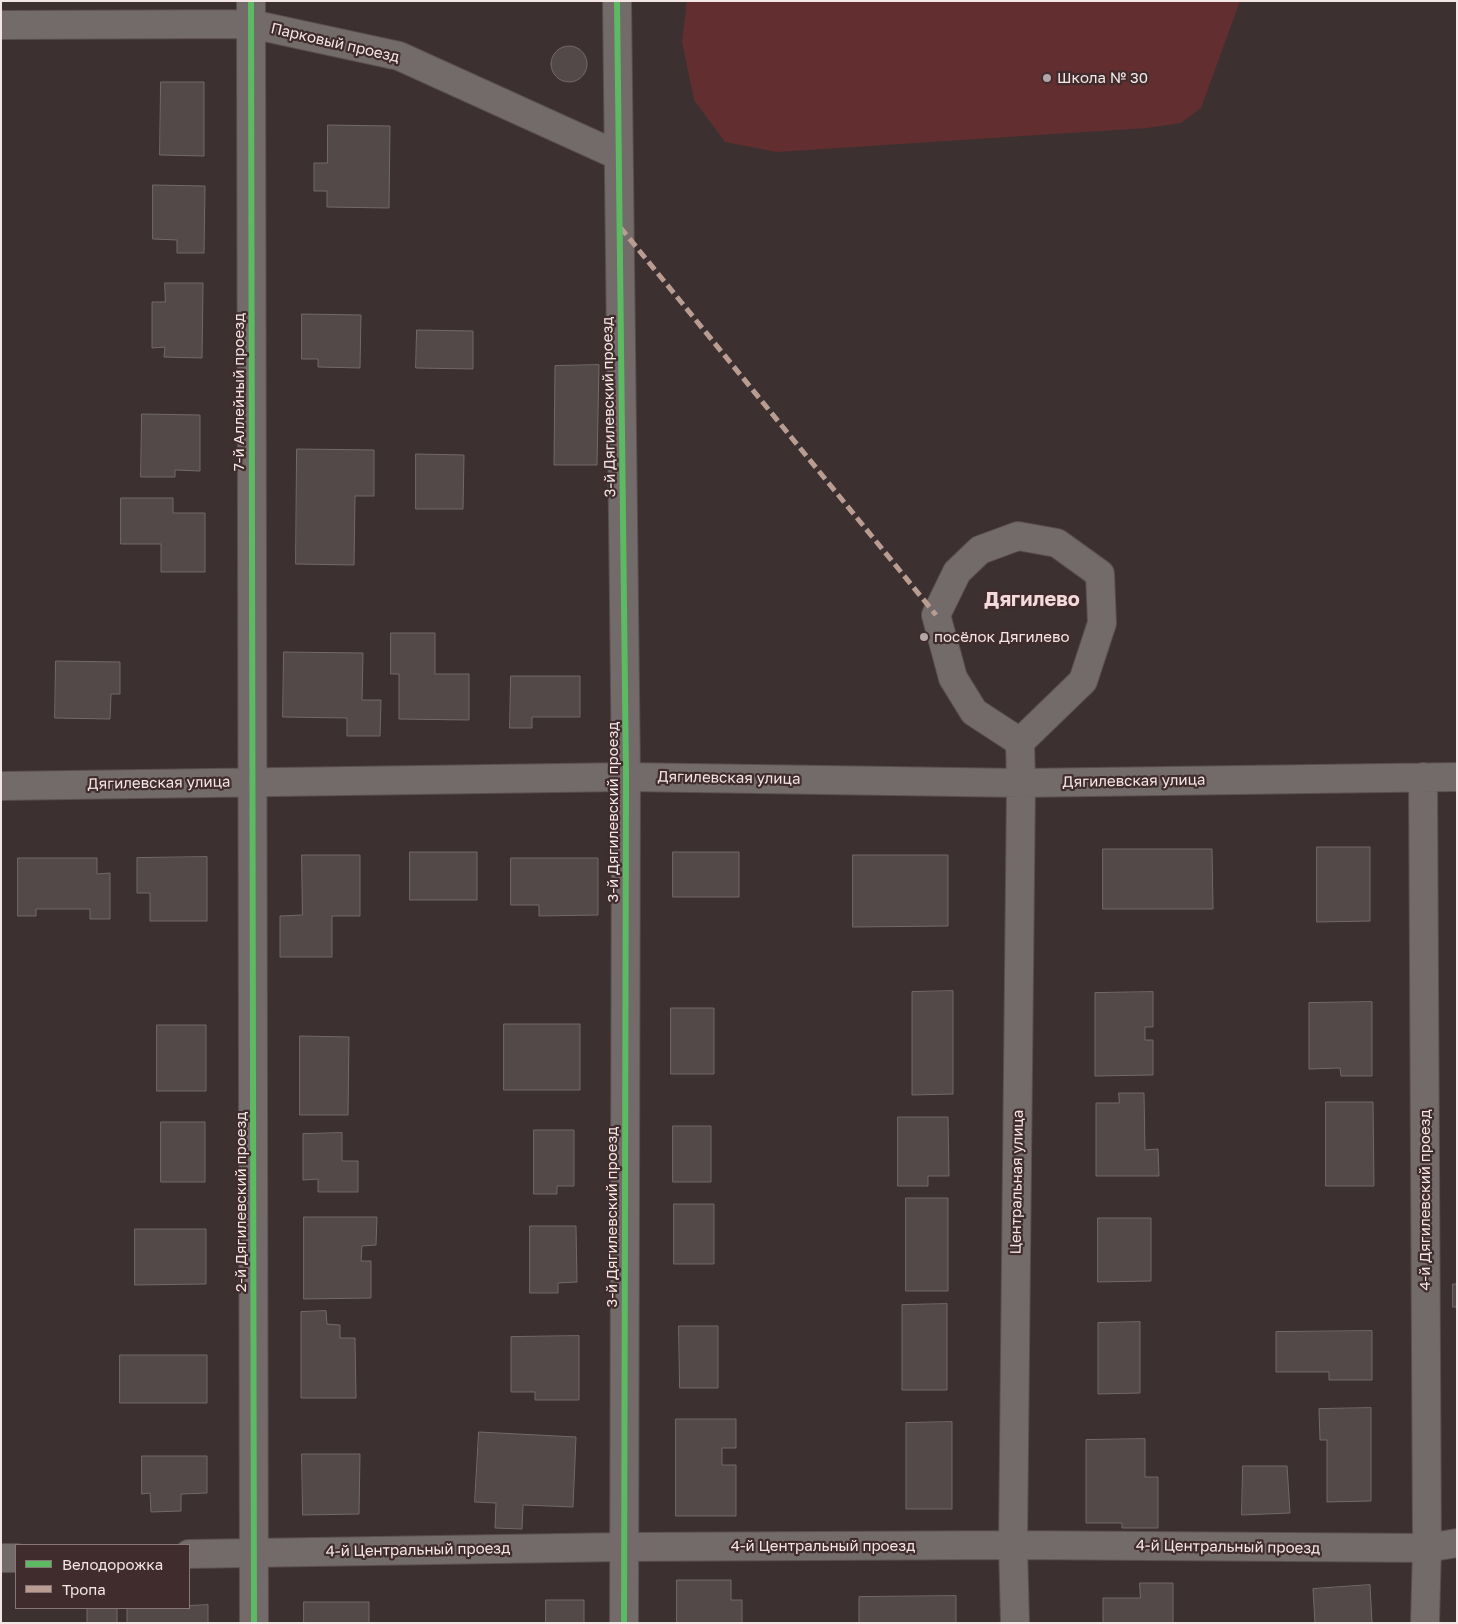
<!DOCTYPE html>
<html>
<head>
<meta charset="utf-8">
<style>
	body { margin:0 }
	#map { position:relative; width:1458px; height:1624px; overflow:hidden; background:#3c3030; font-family:"Golos Text",sans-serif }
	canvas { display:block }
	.frame { position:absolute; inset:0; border:2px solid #f3e6e5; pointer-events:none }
	.legend { position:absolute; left:15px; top:1544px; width:175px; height:65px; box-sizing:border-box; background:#402c2c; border:1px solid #887676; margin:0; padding:6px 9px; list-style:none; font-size:15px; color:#f3e6e5 }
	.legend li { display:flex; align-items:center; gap:10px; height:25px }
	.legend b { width:25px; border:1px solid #887676 }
</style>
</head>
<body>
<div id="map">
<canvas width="1458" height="1624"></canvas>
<div class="frame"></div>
<ul class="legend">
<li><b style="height:6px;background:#5cba63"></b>Велодорожка</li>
<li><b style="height:6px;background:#b99d93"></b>Тропа</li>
</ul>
</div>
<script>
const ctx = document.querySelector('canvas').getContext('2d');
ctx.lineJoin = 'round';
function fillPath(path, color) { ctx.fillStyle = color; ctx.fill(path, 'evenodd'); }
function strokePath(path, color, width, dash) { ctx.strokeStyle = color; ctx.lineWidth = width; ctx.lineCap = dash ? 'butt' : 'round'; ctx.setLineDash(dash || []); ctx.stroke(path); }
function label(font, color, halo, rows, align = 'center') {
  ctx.font = font + ' "Golos Text",sans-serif'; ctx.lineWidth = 4.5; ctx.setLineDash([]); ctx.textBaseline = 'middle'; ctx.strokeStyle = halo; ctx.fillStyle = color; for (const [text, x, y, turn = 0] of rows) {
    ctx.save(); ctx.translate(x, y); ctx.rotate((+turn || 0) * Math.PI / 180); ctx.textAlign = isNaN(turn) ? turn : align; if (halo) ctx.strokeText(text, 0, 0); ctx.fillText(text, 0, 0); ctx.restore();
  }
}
const green = new Path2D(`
	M687 1H1240L1201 108 1181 123 1147 128 777 152 725 142 694 100 682 42Z`);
const building = new Path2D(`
	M551 64a18 18 0 1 1 36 0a18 18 0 1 1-36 0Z
	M161 82H204V156L160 155Z
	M328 125 390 126 389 208 327 207V191H314V163H327Z
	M153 185 205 186 204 253H177V240L153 239Z
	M165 283H203L202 358 164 357 165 347 152 348V302H165Z
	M302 314 361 315 360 368 318 367V359H302Z
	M417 330 473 331V369L416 368Z
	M599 365 597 465H554L555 366Z
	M142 414 200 415V471L175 470V477H141Z
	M297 449 374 450V496H355L354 565 296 564Z
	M416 454 464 455 463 509H416Z
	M121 498H173V513H205V572H161V544H121Z
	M391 633H435V674H469V720L399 719V674H391Z
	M284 652 363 653 362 700H381L380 736H347V718L283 717Z
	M56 661 120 662V694H111L110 719 55 718Z
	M511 676H580V717H532V728H510Z
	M1317 847H1370V921L1317 922Z
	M1103 849H1212L1213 909H1103Z
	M410 852H477V900H410Z
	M673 852H739V897H673Z
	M302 855H360V916H332V957H280V916L302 915Z
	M853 855H948V926L853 927Z
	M207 857V921H150V893H137V858Z
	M18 858H97V874L110 873V919H90V909H36V916H18Z
	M511 858H598V915L539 916V905H511Z
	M953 991V1094L912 1095V992Z
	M1153 992V1027H1145V1040H1153V1075L1095 1076V993Z
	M1372 1002V1076H1341L1340 1068 1309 1069V1003Z
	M671 1008H714V1074H671Z
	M504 1024H580V1090H504Z
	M157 1025H206V1091H157Z
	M300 1036 349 1037 348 1115H300Z
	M1119 1093H1144L1145 1150 1158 1149 1159 1176H1096V1103H1119Z
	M1326 1102H1373L1374 1186H1326Z
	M898 1117H948L949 1176H928V1186H898Z
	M161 1122H205V1182H161Z
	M673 1126H711V1182H673Z
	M534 1130H574V1186H557V1194H534Z
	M342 1133V1161H358V1192H318V1179L303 1180V1134Z
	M906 1198H948V1291H906Z
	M674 1204H714V1264H674Z
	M304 1217H377L376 1245 362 1246 361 1261H371V1298L304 1299Z
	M1098 1218H1151V1281L1098 1282Z
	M530 1226H576L577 1282 558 1283V1293H530Z
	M135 1229H206V1284L135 1285Z
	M1453 1284H1457V1307H1453Z
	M947 1304V1390H902V1305Z
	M326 1311 327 1324 340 1325V1338H355L356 1398H301V1312Z
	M1140 1322V1393L1098 1394V1323Z
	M679 1326H718V1388H680Z
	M1372 1331V1380H1329V1372H1276V1332Z
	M579 1336V1400H535V1392H511V1337Z
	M120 1355H207V1403H120Z
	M1371 1408V1501L1327 1502V1440H1320L1319 1409Z
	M676 1419H736V1448H722V1465H736V1516H676Z
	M952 1422V1509H906V1423Z
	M479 1432 576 1437 573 1507 523 1505 522 1529 495 1528 496 1503 475 1502Z
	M1145 1439V1477H1158V1528H1122V1523H1086V1440Z
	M302 1454H360L359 1514 303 1515Z
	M142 1456H207V1493L181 1494V1511L151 1512 150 1493 142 1494Z
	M1243 1466H1287L1290 1513 1242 1515Z
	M677 1580H731V1600H742V1623H677Z
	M1140 1583H1173V1623H1103V1598H1140Z
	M1370 1585 1372 1623H1315L1313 1589Z
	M956 1596V1623H859V1597Z
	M546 1600H584V1623H546Z
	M304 1602H369V1623H304Z
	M208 1605V1623H127V1608H189V1606Z
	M117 1608V1623H87V1609Z`);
const minor = new Path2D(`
	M251 1 254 1623
	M617 1 626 777 624 1623
	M1 25 251 24 399 56 617 155
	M1423 777 1427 1548 1425 1623
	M1 786 626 777 1021 783 1457 777
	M189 1554 623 1547 1013 1545 1427 1548 1457 1543
	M1 1558H16
	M1015 1623 1013 1545 1021 783 1020 742 1083 681 1102 623 1100 574 1057 543 1018 536 980 550 957 572 936 615 953 678 974 712 1020 742`);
const quiet = new Path2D(`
	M620 227 936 615`);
const cycleway = new Path2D(`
	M251 1 254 1623
	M617 1 626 777 624 1623`);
const markers = [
	[1047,78,5,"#b3a6a6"],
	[924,637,5,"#b3a6a6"]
];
const streetNames = [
	["Парковый проезд",335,43,13],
	["7-й Аллейный проезд",239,392,-90],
	["3-й Дягилевский проезд",609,407,-91],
	["Дягилевская улица",729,778,1],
	["Дягилевская улица",1134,781,-1],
	["Дягилевская улица",159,783,-1],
	["3-й Дягилевский проезд",613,812,-90],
	["Центральная улица",1017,1182,-89],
	["4-й Дягилевский проезд",1425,1200,-90],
	["2-й Дягилевский проезд",241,1202,-90],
	["3-й Дягилевский проезд",612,1217,-90],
	["4-й Центральный проезд",823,1546],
	["4-й Центральный проезд",1228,1547,1],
	["4-й Центральный проезд",418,1550,-1]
];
const poiNames = [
	["Школа № 30",1057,78],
	["посёлок Дягилево",934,637]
];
const districtNames = [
	["Дягилево",1032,600]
];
fillPath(green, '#632e30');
fillPath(building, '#534949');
strokePath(building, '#736969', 1);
strokePath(minor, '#594f4e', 30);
strokePath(minor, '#736a6a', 28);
strokePath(quiet, '#b99d93', 5, [10, 5]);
strokePath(cycleway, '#5cba63', 6);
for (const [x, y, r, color] of markers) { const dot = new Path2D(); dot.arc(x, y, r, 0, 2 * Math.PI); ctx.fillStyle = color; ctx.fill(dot); strokePath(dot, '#402c2c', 2); }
label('15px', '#f3e6e5', '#402c2c', streetNames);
label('15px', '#f3e6e5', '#402c2c', poiNames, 'left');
label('bold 20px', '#f4dada', '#402c2c', districtNames);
</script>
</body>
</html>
